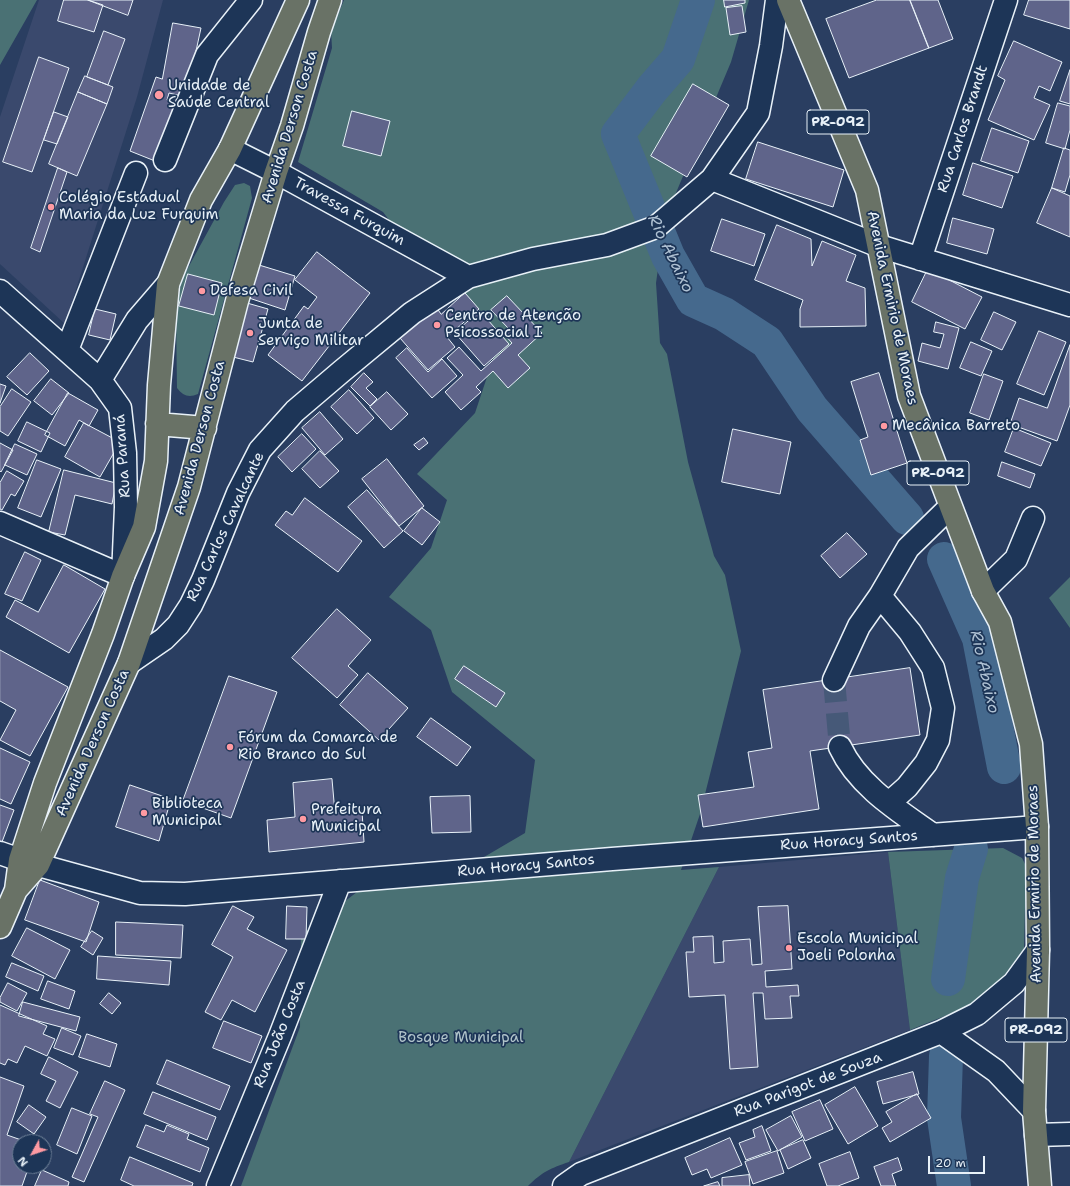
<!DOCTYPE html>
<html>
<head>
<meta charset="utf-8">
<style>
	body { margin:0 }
	#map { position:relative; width:1070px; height:1186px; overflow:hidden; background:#2a3e61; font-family:"Shantell Sans",sans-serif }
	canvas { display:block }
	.north { position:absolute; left:12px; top:1134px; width:40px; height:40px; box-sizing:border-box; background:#1d3557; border:1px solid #6e8097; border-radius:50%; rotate:230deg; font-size:11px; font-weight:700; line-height:16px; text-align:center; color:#e8f1f8 }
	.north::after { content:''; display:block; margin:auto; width:14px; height:18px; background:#ff9aa2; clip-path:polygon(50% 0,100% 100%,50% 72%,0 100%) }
	.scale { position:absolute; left:928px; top:1156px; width:57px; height:18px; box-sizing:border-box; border:2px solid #e8f1f8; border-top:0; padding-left:5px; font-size:12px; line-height:14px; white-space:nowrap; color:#e8f1f8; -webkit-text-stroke:3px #1d3557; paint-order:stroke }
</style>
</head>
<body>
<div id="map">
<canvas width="1070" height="1186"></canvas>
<div class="north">N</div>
<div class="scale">20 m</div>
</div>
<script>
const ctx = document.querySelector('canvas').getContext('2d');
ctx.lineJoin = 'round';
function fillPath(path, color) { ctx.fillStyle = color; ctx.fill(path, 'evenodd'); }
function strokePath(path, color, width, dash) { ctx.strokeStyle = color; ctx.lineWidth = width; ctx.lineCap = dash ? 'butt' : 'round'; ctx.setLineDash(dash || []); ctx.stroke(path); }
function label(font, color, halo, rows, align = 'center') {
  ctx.font = font + ' "Shantell Sans",sans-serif'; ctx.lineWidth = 3.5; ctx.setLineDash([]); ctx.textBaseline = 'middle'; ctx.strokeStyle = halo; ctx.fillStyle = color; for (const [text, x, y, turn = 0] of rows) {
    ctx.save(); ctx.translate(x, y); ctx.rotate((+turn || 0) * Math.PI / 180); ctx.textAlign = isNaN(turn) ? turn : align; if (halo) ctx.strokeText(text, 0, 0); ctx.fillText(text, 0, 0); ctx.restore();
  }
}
const built = new Path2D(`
	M39 0H163L137 97 65 324 0 264V117Z
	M888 852 910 1030 569 1162 719 867Z`);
const green = new Path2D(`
	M0 0H37L0 65Z
	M344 0H749L731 62 665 219 656 283 660 343 667 354 688 462 714 556 725 575 741 651 700 814 681 870 719 867 569 1162C551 1168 542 1172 528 1186H241L300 1027 301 935 370 882 438 884 525 833 535 760 452 692 431 630 389 597 431 548 447 500 417 474 475 413 493 359 487 318 399 233 383 212 298 162 332 48 331 31Z
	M244 183 250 186 252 198 198 394C189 398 183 396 177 388L176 314 177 300 183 277 224 202 235 185Z
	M1070 577V628L1049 598Z
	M1003 848 1022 858 1026 866 1024 949 1020 955 1002 978 977 1003 910 1030 888 852Z`);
const river = new Path2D(`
	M698 0 678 59 652 89 618 134 668 256 693 300 724 314 767 342 812 409 907 518
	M944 559 979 638 1004 767
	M948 979 962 878 971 849
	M946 1056 944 1118 954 1186`);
const building = new Path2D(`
	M64 0H88L103 5 94 32 58 21Z
	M88 0H133L128 15Z
	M724 0H745V3L725 7Z
	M877 0H910L929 48 849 78 826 19Z
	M910 0H938L953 39 929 48Z
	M1029 0H1070V29L1024 15Z
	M742 6 746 32 730 35 726 8Z
	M173 23 201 28 186 97 169 93 167 100 181 106 160 163 130 151 156 77 162 79Z
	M104 31 125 39 108 85 87 77Z
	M1014 41 1062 62 1050 91 1039 86 1034 98 1050 105 1034 140 988 120 1005 80 998 76Z
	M39 57 69 68 32 172 3 162Z
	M1070 70V104L1060 101Z
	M85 76 113 87 107 104 78 92Z
	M693 84 729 105 687 177 651 156Z
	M78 92 107 104 77 176 49 164Z
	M1058 103 1070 106V130L1065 149 1046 143Z
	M352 111 390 121 381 156 343 146Z
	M54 112 68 117 57 144 44 140Z
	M992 128 1029 141 1018 173 981 161Z
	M758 142 844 170 833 207 746 179Z
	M1064 148 1070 150V175L1065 192 1052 188Z
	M973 163 1013 176 1002 208 963 195Z
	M58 168 67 172 40 252 31 248Z
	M1052 188 1070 196V237L1037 223Z
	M953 218 994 229 987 254 947 243Z
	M722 219 765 234 754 266 711 251Z
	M777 225 811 239 812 266 822 241 856 255 846 281 865 288 866 326 800 327V309L803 300 755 280Z
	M317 252 370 293 302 381 268 355 304 306 308 309 317 297 295 280Z
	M259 265 295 276 285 310 249 298Z
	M928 269 982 297 965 329 912 302Z
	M188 274 222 283 214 315 179 306Z
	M465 293 479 309 447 337 455 347 428 370 400 338 436 307 441 314Z
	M507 296 542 333 518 355 530 368 508 388 493 371 476 387 481 392 461 410 445 392 463 375 447 358 459 347 481 371 512 343 503 333 508 328 491 310Z
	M247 303 268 309 253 362 233 357Z
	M95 309 116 314 110 340 89 335Z
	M480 311 509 344 484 366 455 333Z
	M994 312 1016 322 1002 350 981 340Z
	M936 322 959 328 948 369 918 361 922 343 940 348 944 334 934 332Z
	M1039 331 1066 342 1044 395 1017 384Z
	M971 342 992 351 981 376 960 368Z
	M1070 345V405L1057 441 1010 424 1019 398 1047 408Z
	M407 348 428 372 442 359 457 376 432 398 396 358Z
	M30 353 49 371 27 395 7 377Z
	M364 373 373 382 366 388 377 399 370 406 351 387Z
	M879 373 907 463 871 475 860 440 868 437 851 382Z
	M984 374 1003 381 989 420 970 413Z
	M51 379 69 393 52 415 34 401Z
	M0 384 6 386 0 403Z
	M12 389 31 402 8 436 0 431V407Z
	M349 390 374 418 357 434 331 407Z
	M387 392 408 414 391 430 370 407Z
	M68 393 98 410 89 426 79 420 65 446 45 435Z
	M320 412 343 439 325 455 302 428Z
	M27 422 50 433 41 452 18 441Z
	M84 423 120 442 100 477 65 457Z
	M1014 428 1051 443 1041 466 1005 452Z
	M733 429 791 442 780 494 722 482Z
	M302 434 316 449 292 472 278 457Z
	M424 438 428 443 419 450 414 445Z
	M0 443 13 450 1 472 0 471Z
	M15 444 37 454 27 475 5 465Z
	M320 451 339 471 320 488 302 469Z
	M387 459 424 506 399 526 362 479Z
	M37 460 61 469 41 517 18 508Z
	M1002 462 1035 474 1030 488 998 476Z
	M64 470 116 483 112 504 75 495 65 535 49 532Z
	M7 471 24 481 15 496 11 494 2 510 0 509V483Z
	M367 490 403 531 384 548 348 507Z
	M305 498 362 541 338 572 275 525 286 511 292 515Z
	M422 508 440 522 422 545 404 531Z
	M847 533 867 554 840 578 821 556Z
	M25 552 41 560 22 601 5 594Z
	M64 565 105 589 69 653 6 617 15 600 38 612Z
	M337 609 371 640 348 666 358 675 337 698 292 658Z
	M0 650 68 687 30 756 0 740 16 710 0 701Z
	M464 666 505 693 496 707 455 679Z
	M910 668 920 735 810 751 819 809 703 827 698 795 754 787 748 752 772 748 763 690Z
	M368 673 408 708 379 740 340 705Z
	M229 676 277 692 231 818 183 801Z
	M431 718 471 747 457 766 417 737Z
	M0 748 30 762 11 804 0 799Z
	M332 779 335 813 362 811 364 842 269 852 267 820 295 817 293 783Z
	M130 785 171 799 159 841 116 827Z
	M470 796 471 832 432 833 430 797Z
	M0 805 14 810 2 842 0 841Z
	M40 880 99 902 86 942 25 920Z
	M233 906 254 917 247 929 287 950 255 1012 232 1000 221 1020 205 1012 233 957 212 945Z
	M287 906 307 907 306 939H286Z
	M788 906 792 969 765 971 766 987 798 985 799 996H790L792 1018 765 1019 763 993H753L758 1067 730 1069 725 995 689 997 686 952H694L693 937 713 936 714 963 724 962 723 941 750 939 752 965 762 964 758 907Z
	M116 922 183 925 181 958 116 955Z
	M27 928 70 950 55 979 12 956Z
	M92 931 103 938 93 955 81 947Z
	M98 956 171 961 169 985 97 979Z
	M12 963 44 976 38 991 6 977Z
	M48 981 75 991 69 1009 41 999Z
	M8 983 27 993 17 1011 0 1002V998Z
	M109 993 121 1003 112 1014 100 1004Z
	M23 1002 80 1017 76 1031 19 1016Z
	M0 1005 47 1026 43 1034 55 1039 47 1056 25 1046 17 1063 8 1059 5 1065 0 1063Z
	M224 1021 262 1036 251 1063 213 1048Z
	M62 1028 81 1036 73 1055 54 1048Z
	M87 1034 117 1044 110 1067 79 1057Z
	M49 1057 78 1072 60 1108 46 1101 56 1081 41 1074Z
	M167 1060 230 1086 220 1110 157 1084Z
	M913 1072 919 1094 883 1104 877 1082Z
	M0 1077 24 1086 7 1135 27 1142H20V1166H29L22 1186H0Z
	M105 1081 125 1090 84 1182 72 1177 98 1117 90 1114Z
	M855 1087 878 1126 848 1144 825 1105Z
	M153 1092 216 1117 207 1140 144 1114Z
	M917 1094 931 1118 890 1142 882 1128 892 1122 886 1112Z
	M820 1100 833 1129 805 1141 792 1112Z
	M29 1105 46 1117 34 1134 17 1122Z
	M72 1108 92 1116 77 1154 57 1145Z
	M791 1116 802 1137 778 1151 766 1130Z
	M146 1125 164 1132 167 1125 189 1134 187 1139 209 1148 200 1172 137 1147Z
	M762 1126 771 1151 746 1160 739 1143 755 1137 753 1130Z
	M730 1138 742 1165 711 1178 707 1169 692 1175 685 1158Z
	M803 1140 811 1158 788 1169 780 1150Z
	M777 1151 784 1173 753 1184 745 1162Z
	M850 1152 859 1178 838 1186H827L819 1164Z
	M130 1157 193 1183 192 1186H134L121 1180Z
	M898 1158 902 1170 892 1174 896 1186H881L874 1167Z
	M42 1170 69 1182 68 1186H35Z
	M749 1175 750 1186H722V1178Z
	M718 1182 720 1186H704Z`);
const minorTunnel = new Path2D(`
	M834 680 840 747`);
const minor = new Path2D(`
	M230 149 276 172 468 277
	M165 160 207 55 251 0
	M712 179 879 246 1070 305
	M920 259 1006 0
	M0 291 100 380 120 408 125 453 126 507 123 576 0 523
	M67 350 136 173
	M100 380 137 320 168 284
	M983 591 1016 559 1033 518
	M880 596 910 632 933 668 943 708 938 740 926 763 907 787 889 803
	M129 663 164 639 178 625 191 605 203 580 238 493 260 450 295 411 342 371 412 313 468 277 533 259 607 245 656 227 712 179 758 113 771 46 777 0
	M834 680 859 626 880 596 908 548 950 507
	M840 747C858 786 899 811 933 835
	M0 853 20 860 140 893 185 894 612 859 1037 827
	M941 1032 996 1071 1034 1111
	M1036 1135 1070 1134
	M218 1186 280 1036 340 881
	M564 1186 581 1174 941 1032 977 1014 1014 983 1038 950`);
const major = new Path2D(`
	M788 0 867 190 909 396 983 591 1000 622 1031 744 1037 827 1038 950 1034 1111 1040 1186
	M157 424 205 428
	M16 890 38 865 129 663 189 487 237 301 276 172 292 126 319 32 330 0
	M0 927 16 890 20 860 45 783 103 634 123 576 144 527 156 461 159 385 168 284 201 200 230 149 298 0`);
const markers = [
	[159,95,5,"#ff9aa2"],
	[51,207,4,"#ff9aa2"],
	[202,291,4,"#ff9aa2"],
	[437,325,4,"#ff9aa2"],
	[250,333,4,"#ff9aa2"],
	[884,426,4,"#ff9aa2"],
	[230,747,4,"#ff9aa2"],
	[144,813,4,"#ff9aa2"],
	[303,819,4,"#ff9aa2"],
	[789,948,4,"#ff9aa2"]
];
const shields = [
	[838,122,62],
	[938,473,62],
	[1036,1030,62]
];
const shieldNames = [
	["PR-092",838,122],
	["PR-092",938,473],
	["PR-092",1036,1030]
];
const poiNames = [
	["Unidade de",168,86],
	["Saúde Central",168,103],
	["Colégio Estadual",59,198],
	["Maria da Luz Furquim",59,215],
	["Defesa Civil",210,291],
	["Centro de Atenção",445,316],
	["Psicossocial I",445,333],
	["Junta de",258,324],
	["Serviço Militar",258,341],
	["Mecânica Barreto",892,426],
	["Fórum da Comarca de",238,738],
	["Rio Branco do Sul",238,755],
	["Biblioteca",152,804],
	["Municipal",152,821],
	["Prefeitura",311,810],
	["Municipal",311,827],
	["Escola Municipal",797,939],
	["Joeli Polonha",797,956]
];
const streetNames = [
	["Avenida Derson Costa",290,127,-73],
	["Rua Carlos Brandt",963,129,-72],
	["Travessa Furquim",349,212,29],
	["Avenida Ermirio de Moraes",892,308,78],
	["Avenida Derson Costa",200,438,-75],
	["Rua Paraná",123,456,-94],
	["Rua Carlos Cavalcante",226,527,-65],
	["Avenida Derson Costa",93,743,-66],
	["Rua Horacy Santos",849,841,-4],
	["Rua Horacy Santos",526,866,-5],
	["Avenida Ermirio de Moraes",1035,884,-91],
	["Rua João Costa",280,1034,-68],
	["Rua Parigot de Souza",808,1085,-21]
];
const parkNames = [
	["Bosque Municipal",461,1038]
];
const waterNames = [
	["Rio Abaixo",670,254,64],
	["Rio Abaixo",984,672,77]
];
fillPath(built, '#3a496d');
fillPath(green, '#4a7174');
strokePath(river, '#45698d', 34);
fillPath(building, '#5f648a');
strokePath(building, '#e8f1f8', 1);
strokePath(minorTunnel, '#465978', 22, [22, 11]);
strokePath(minor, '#e8f1f8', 25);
strokePath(major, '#e8f1f8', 25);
strokePath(minor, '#1d3557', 22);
strokePath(major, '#697266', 22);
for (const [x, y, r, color] of markers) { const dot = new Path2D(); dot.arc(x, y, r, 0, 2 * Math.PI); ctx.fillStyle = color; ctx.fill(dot); strokePath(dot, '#1d3557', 1.5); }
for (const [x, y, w] of shields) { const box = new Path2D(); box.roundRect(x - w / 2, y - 12, w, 24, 3); ctx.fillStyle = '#1d3557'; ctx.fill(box); strokePath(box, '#e8f1f8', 1); }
label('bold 14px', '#e8f1f8', null, shieldNames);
label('15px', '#e8f1f8', '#1d3557', poiNames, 'left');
label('15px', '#e8f1f8', '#1d3557', streetNames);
label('15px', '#b1c4ca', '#1d3557', parkNames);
label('italic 16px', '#afc1d3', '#1d3557', waterNames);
</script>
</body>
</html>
